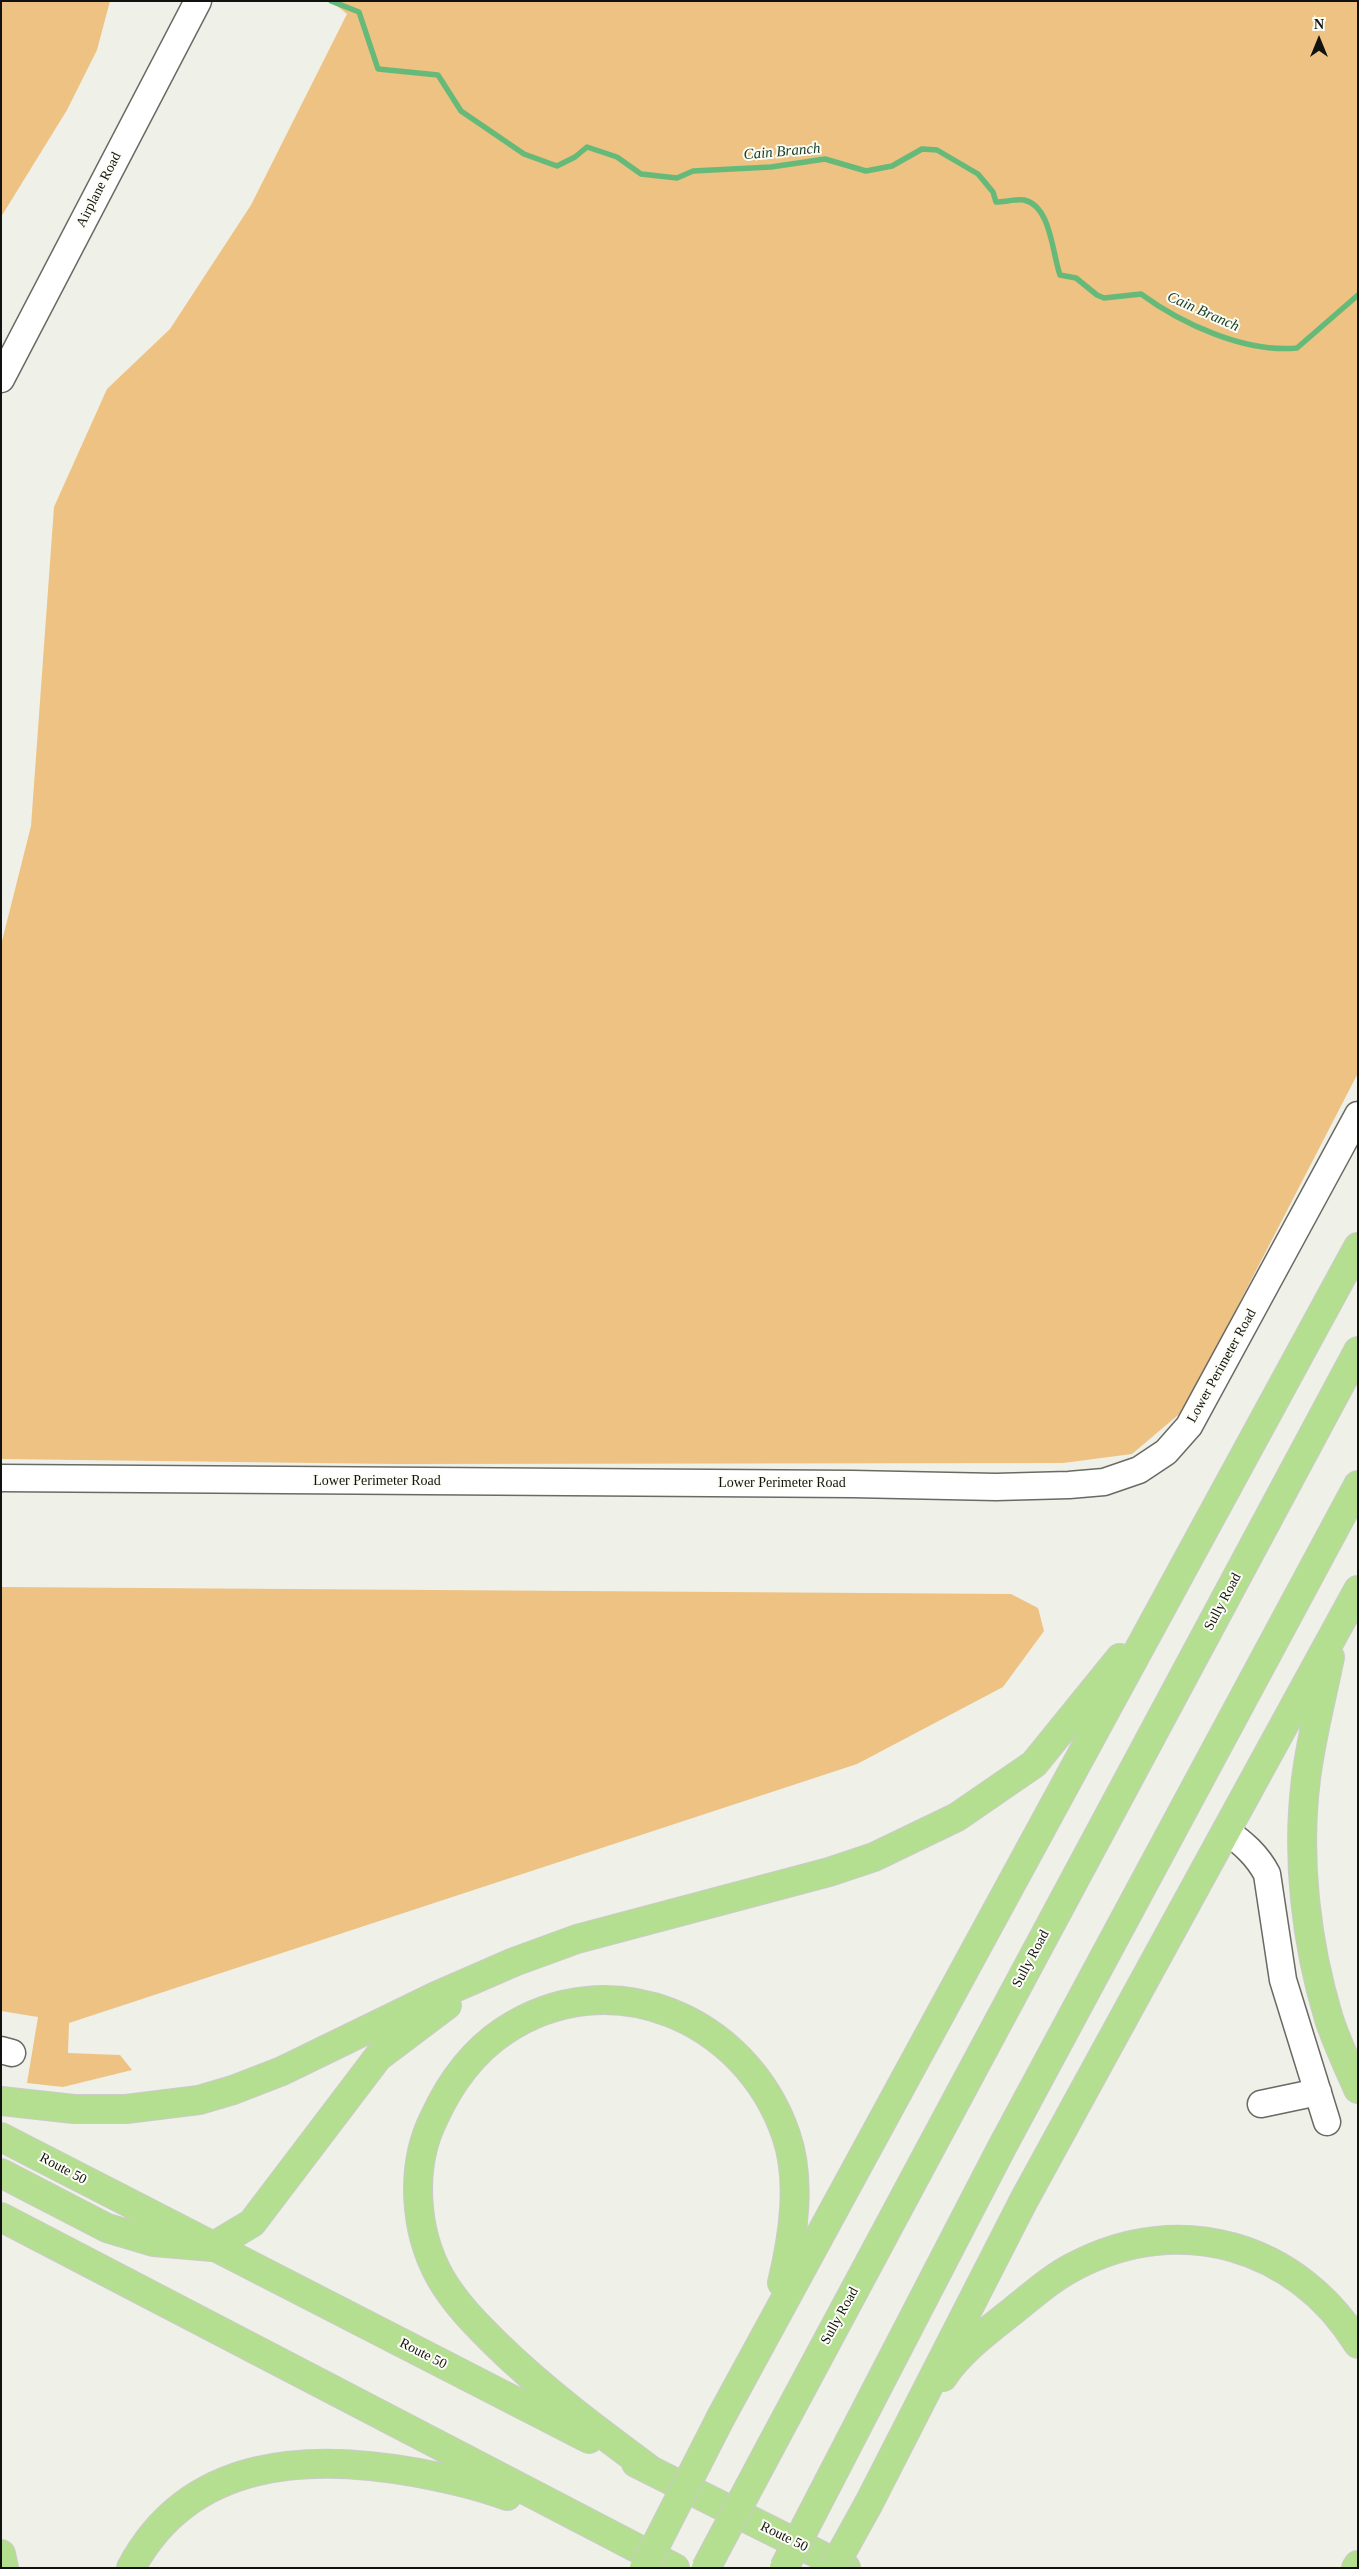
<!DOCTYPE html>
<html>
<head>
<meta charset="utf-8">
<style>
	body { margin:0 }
	#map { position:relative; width:1359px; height:2569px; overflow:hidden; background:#eff0e8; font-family:Georgia,serif }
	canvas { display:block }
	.frame { position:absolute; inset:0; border:2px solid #121310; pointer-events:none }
	.north { position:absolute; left:1294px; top:15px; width:50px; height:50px; -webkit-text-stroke:4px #fcfdf5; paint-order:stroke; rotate:0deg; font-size:14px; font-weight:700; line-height:20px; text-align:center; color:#121310 }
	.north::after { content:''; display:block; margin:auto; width:18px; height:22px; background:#121310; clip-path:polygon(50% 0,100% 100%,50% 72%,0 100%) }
</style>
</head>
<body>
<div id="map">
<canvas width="1359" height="2569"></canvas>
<div class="frame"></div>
<div class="north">N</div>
</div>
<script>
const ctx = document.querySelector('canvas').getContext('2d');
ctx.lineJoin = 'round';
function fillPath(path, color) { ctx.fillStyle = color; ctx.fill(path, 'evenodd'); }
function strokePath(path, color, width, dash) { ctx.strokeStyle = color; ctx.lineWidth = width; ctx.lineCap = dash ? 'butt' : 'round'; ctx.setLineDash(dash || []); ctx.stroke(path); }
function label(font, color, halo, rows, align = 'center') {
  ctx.font = font + ' Georgia,serif'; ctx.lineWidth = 4; ctx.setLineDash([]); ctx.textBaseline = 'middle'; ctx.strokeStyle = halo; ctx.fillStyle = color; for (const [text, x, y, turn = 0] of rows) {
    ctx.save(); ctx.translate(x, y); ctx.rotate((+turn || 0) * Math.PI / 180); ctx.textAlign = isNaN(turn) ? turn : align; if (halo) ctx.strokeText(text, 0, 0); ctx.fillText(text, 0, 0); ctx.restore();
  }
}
const green = new Path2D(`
	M1 1H110L97 50 67 110 1 217Z
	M331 1H1358V1073L1184 1410 1132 1454 1063 1463 396 1464 1 1459V945L31 826 54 507 107 389 170 329 251 205 347 14Z
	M1 1587 1011 1594 1038 1608 1044 1631 1003 1687 857 1764 69 2023 68 2053 120 2055 132 2070 63 2087 27 2083 38 2017 1 2011Z`);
const stream = new Path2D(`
	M331 1 359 12 378 69 438 75 461 111 524 154 557 166 575 157 587 147 617 157 641 174 677 178 693 171 771 167 825 159 866 171 892 166 922 149 937 150 978 174 993 192 996 202C1004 202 1016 199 1024 200 1051 206 1052 252 1060 275L1076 278 1097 295 1104 298 1141 294C1182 324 1245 353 1297 348L1358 295`);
const minor = new Path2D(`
	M1 379 198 1
	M1 1478 852 1484 996 1487 1069 1485 1104 1482 1139 1470 1166 1452 1189 1426 1358 1115
	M1226 1831C1243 1843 1257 1855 1267 1874L1283 1980 1327 2122
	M1 2050 12 2053
	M1261 2104 1318 2092`);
const highway = new Path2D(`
	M1330 1657C1322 1697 1311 1738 1306 1779 1296 1858 1306 1943 1329 2019 1337 2043 1348 2066 1358 2089
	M1 2101 74 2109H126L199 2100 233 2090 282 2071 436 1996 514 1962 577 1939 829 1872 874 1857 957 1817 1034 1764 1120 1658
	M1 2137 589 2439
	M1 2173 107 2228 154 2242 212 2247 252 2223 378 2057 447 2005
	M1 2217 675 2568
	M943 2377C960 2351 990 2329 1014 2310 1034 2294 1053 2277 1075 2266 1179 2211 1297 2245 1358 2344
	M721 2417 1358 1247
	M772 2444 1358 1351
	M636 2463 846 2568
	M652 2471C598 2431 544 2391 495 2343 474 2322 455 2303 440 2277 414 2230 410 2166 434 2118 450 2083 471 2053 504 2031 610 1960 746 2018 786 2135 802 2181 793 2237 782 2283
	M829 2481 1001 2149 1358 1485
	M869 2503 1024 2200 1358 1590
	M1 2554 4 2568
	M131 2568C190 2457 310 2453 419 2473 449 2479 478 2485 507 2496
	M1356 2568 1358 2565`);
const highwayBridge = new Path2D(`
	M644 2568 721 2417
	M706 2568 772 2444
	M784 2568 829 2481
	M833 2568 869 2503`);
const streetNames = [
	["Airplane Road",99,190,-63],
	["Lower Perimeter Road",1222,1366,-61],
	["Lower Perimeter Road",377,1481],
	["Lower Perimeter Road",782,1483],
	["Sully Road",1223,1602,-62],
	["Sully Road",1031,1959,-62],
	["Route 50",63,2169,28],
	["Sully Road",840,2316,-61],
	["Route 50",423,2354,27],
	["Route 50",784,2537,26]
];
const waterNames = [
	["Cain Branch",782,152,-5],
	["Cain Branch",1203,312,24]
];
fillPath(green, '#edc283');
strokePath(stream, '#66ba79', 5.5);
strokePath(minor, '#696a63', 29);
strokePath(highway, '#cbcbca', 30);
strokePath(minor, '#fff', 26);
strokePath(highway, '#b4de90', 28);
strokePath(highwayBridge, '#cbcbca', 30, []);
strokePath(highwayBridge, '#b4de90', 28);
label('14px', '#121310', '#fcfdf5', streetNames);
label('italic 15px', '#173a20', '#fcfdf5', waterNames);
</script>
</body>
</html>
